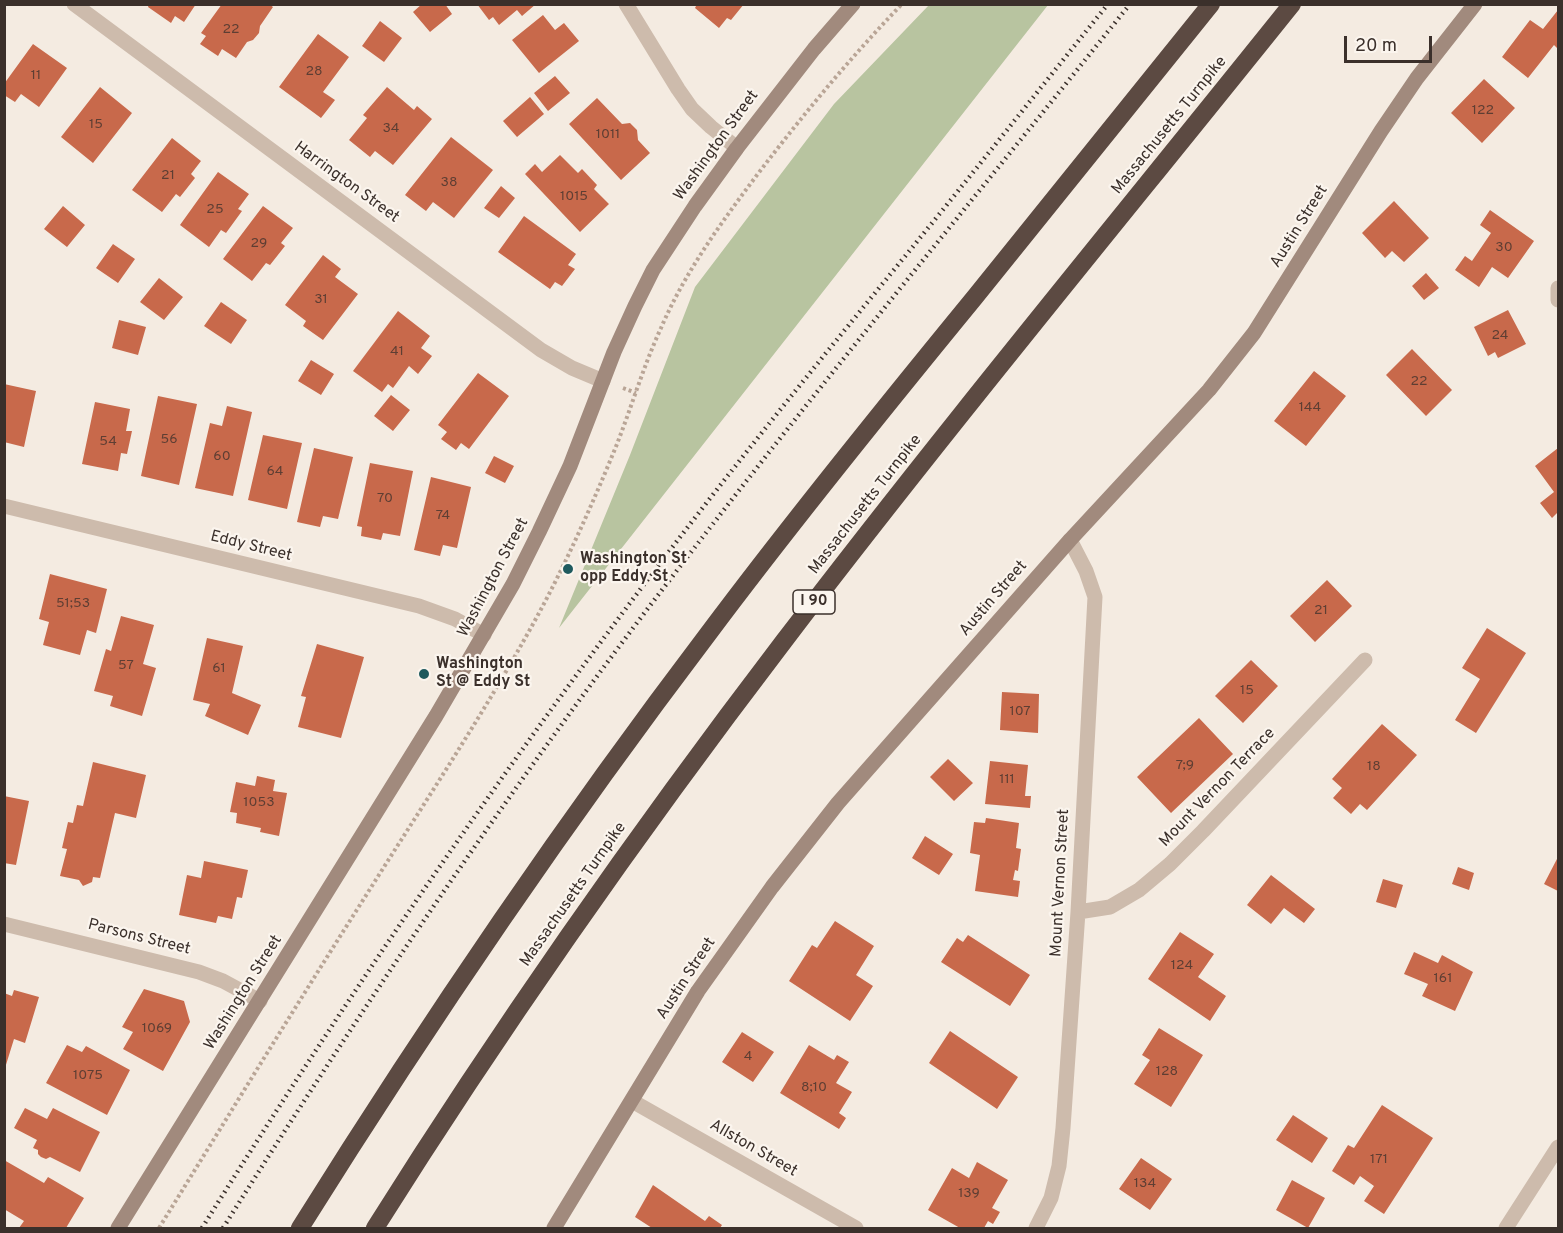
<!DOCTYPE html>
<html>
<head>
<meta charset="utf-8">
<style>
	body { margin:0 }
	#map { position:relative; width:1563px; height:1233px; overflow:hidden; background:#f4ebe1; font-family:Overpass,sans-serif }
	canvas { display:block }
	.frame { position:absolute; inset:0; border:6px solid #3b302b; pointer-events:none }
	.scale { position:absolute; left:1344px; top:36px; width:88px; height:27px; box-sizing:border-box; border:3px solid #3b302b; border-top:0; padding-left:8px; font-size:18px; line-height:21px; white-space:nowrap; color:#3b302b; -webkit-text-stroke:4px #fbf5ee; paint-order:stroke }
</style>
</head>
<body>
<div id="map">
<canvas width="1563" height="1233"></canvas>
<div class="frame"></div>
<div class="scale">20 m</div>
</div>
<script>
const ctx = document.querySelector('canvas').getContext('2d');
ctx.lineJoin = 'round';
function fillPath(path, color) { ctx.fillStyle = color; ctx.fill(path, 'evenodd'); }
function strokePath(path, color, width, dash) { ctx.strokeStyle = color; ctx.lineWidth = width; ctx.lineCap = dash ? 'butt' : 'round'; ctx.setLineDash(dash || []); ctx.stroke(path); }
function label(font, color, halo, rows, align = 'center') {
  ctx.font = font + ' Overpass,sans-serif'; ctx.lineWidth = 4.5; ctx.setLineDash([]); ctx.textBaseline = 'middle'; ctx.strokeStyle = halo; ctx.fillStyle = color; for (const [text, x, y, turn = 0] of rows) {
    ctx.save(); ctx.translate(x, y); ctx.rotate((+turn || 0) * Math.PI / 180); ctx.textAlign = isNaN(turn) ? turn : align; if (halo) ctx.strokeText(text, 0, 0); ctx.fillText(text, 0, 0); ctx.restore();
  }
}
const green = new Path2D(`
	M929 5H1048L559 628 630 455 695 287 834 104Z`);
const building = new Path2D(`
	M149 4H196L184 22 175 16 171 23 148 7Z
	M222 4H269L273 7 260 26 259 33 253 40 247 42 236 58 222 49 218 56 200 44 206 36 201 33Z
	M422 4H445L452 14 430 32 413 12Z
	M477 4H536L522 16 517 10 499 25 493 17 489 20Z
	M697 4H744L731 20 727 18 719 28 695 8Z
	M1558 10V49L1554 45 1528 78 1502 57 1530 20 1543 29Z
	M543 15 555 30 564 23 579 41 539 73 512 40Z
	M380 21 402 38 384 62 362 46Z
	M318 34 349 57 323 92 335 100 321 118 279 87Z
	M33 44 67 68 39 107 21 94 15 102 4 95V84Z
	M555 76 570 93 548 111 534 93Z
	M1484 79 1515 108 1482 143 1451 113Z
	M100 87 132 113 93 163 61 137Z
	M387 87 414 110 417 106 432 119 393 165 375 151 370 157 349 140 367 118 363 115Z
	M530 97 544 114 517 137 503 121Z
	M597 98 622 124 630 123 637 130 638 140 650 153 621 180 569 124Z
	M451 137 493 170 454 218 433 202 426 211 405 195Z
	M172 138 201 161 191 174 195 178 180 197 176 194 162 212 132 190Z
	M560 155 578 173 582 169 597 185 594 189 609 204 580 232 525 174 535 164 542 172Z
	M218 172 249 194 238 209 242 211 226 233 221 230 209 247 180 225Z
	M501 186 515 198 499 218 484 208Z
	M1394 201 1429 238 1404 262 1392 251 1385 258 1362 233Z
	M63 206 85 225 67 247 44 229Z
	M263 206 293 228 281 243 285 246 270 265 266 263 252 281 223 259Z
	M1490 210 1534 241 1508 278 1492 267 1479 287 1455 270 1465 256 1472 261 1491 233 1480 225Z
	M524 216 576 254 568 265 575 269 562 286 555 282 550 289 498 252Z
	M113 244 135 259 118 283 96 268Z
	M323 255 341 269 335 277 358 294 323 340 303 326 306 321 285 305Z
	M1426 273 1439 288 1424 300 1412 286Z
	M159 278 183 297 164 320 140 302Z
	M221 302 247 320 231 344 204 326Z
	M1508 310 1526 344 1498 358 1495 352 1488 356 1474 327Z
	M398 311 430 336 421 348 432 356 418 374 409 366 393 388 388 384 382 392 353 371Z
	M119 320 146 327 138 355 112 348Z
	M1412 349 1452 390 1426 416 1386 375Z
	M311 360 334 374 321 395 298 381Z
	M1314 371 1346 396 1306 446 1274 421Z
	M478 373 509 396 469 449 461 443 456 450 441 439 447 432 438 425Z
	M4 384 36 391 24 447 4 442Z
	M391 395 410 410 393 431 374 416Z
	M158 396 197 404 179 485 141 476Z
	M95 402 130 409 126 431H132L127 454 121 453 118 471 82 464Z
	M227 406 252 412 233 496 195 488 210 423 222 426Z
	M263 435 302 443 287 509 248 500Z
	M314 448 353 457 338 519 323 516 320 527 297 522Z
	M1558 448V512L1552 518 1540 503 1554 492 1535 466Z
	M494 456 514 466 505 483 485 473Z
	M370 463 413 471 400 536 383 533 381 540 361 536 362 527 357 526Z
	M431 477 471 487 457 548 443 545 440 556 414 550Z
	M50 574 107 589 96 633 87 630 80 655 43 645 49 622 39 619Z
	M1327 580 1352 606 1315 642 1290 616Z
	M121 616 154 625 143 664 156 668 142 716 110 706 113 696 94 691 106 649 111 651Z
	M1487 628 1526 653 1476 733 1455 720 1480 679 1462 668Z
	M207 638 243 646 232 693 261 705 248 735 205 716 210 704 193 700Z
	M317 644 364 657 341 738 298 727 306 697 301 696Z
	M1251 660 1278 686 1243 723 1215 696Z
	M1002 692 1039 694 1038 733 1000 730Z
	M1199 718 1233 754 1171 813 1137 777Z
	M1382 724 1417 755 1367 810 1360 804 1351 814 1333 798 1342 788 1332 779Z
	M948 759 973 783 954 801 930 777Z
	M990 761 1028 765 1025 796H1031L1030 808 985 804Z
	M93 762 146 775 136 818 115 813 100 878 93 877 92 882 83 886 79 880 60 876 67 849 62 848 68 822 73 823 77 805 83 806Z
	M257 776 275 780 273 791 287 793 279 836 260 832 261 828 236 823 237 813 230 812 236 782 255 786Z
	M4 796 29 801 16 865 4 863Z
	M986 818 1019 823 1016 848 1021 849 1018 871 1015 870 1013 880 1020 881 1018 897 975 891 980 855 970 853 974 822 985 823Z
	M925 836 953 854 939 875 912 858Z
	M1558 857V891L1544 884Z
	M204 861 248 870 242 898 237 897 232 919 218 916 216 923 179 915 187 875 201 878Z
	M1458 867 1474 873 1469 890 1452 884Z
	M1271 875 1315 909 1304 923 1284 908 1271 924 1247 905Z
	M1383 879 1403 885 1396 908 1376 902Z
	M835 921 874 946 856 975 873 986 850 1021 789 981 812 945 817 948Z
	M1180 932 1214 954 1198 977 1226 996 1210 1021 1148 979Z
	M968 935 1030 975 1010 1006 941 962 957 938 963 942Z
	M1414 952 1438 963 1442 955 1473 972 1455 1011 1422 996 1428 984 1404 974Z
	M144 989 184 1001 190 1022 163 1071 123 1049 133 1032 122 1027Z
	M14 990 39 997 25 1043 14 1039 5 1068 4 993 12 996Z
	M1159 1028 1203 1055 1171 1107 1134 1084 1150 1060 1142 1055Z
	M950 1031 1018 1077 997 1109 929 1063Z
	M742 1032 774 1052 753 1082 722 1062Z
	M67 1045 82 1052 86 1046 130 1070 107 1115 46 1083Z
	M809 1045 834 1060 837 1055 849 1062 836 1083 852 1092 839 1113 846 1118 839 1129 780 1093Z
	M1382 1105 1433 1138 1384 1214 1364 1201 1374 1186 1360 1176 1354 1185 1332 1171 1348 1145 1354 1148Z
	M25 1108 47 1119 53 1108 100 1132 80 1172 50 1157 46 1159 41 1157 38 1154V1150L33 1148 37 1140 14 1128Z
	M1293 1115 1328 1138 1312 1163 1276 1140Z
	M1141 1158 1172 1179 1150 1210 1119 1189Z
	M4 1160 44 1183 48 1177 84 1198 66 1228H19L24 1221 4 1209Z
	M977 1162 1008 1180 992 1208 1000 1212 993 1224 988 1221 984 1228H960L928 1210 952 1168 969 1178Z
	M1292 1180 1325 1198 1308 1228 1276 1210Z
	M653 1185 705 1221 709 1216 722 1225 720 1228H652L635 1217Z`);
const path = new Path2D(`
	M623 388 636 393
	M159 1228C227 1118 295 1007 365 897 424 803 486 711 539 613 567 561 592 505 615 449 631 409 643 367 661 328 685 272 721 223 757 175 802 116 850 58 902 4`);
const minor = new Path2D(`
	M74 4 541 350 572 368 603 381
	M626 4 678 89 692 109 711 127 737 148
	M1558 288V300
	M4 506 419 606 455 619 484 635
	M1078 912 1110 907 1139 890 1170 864 1203 831 1365 660
	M4 924 199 972 223 981 260 1001
	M632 1101 856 1228
	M1036 1228 1051 1198 1059 1166 1063 1128 1078 912 1095 597 1086 571 1070 540
	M1506 1228 1558 1147`);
const secondary = new Path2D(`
	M118 1228 436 716 513 584 539 532 570 466 614 352 635 306 653 270 695 206 737 148 814 49 853 4
	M554 1228 698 991 772 887 838 803 1070 540 1209 390 1254 333 1381 131 1417 78 1475 4`);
const motorway = new Path2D(`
	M300 1228C427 1025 563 825 708 634 794 519 884 408 975 297 1054 200 1132 102 1211 4
	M375 1228C502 1026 639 831 784 641 948 426 1122 216 1292 4`);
const rail = new Path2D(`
	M202 1228C344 1001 495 780 658 566 739 459 825 354 911 249 977 168 1042 86 1108 4
	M223 1228C364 1004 513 783 675 573 823 380 978 194 1130 4`);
const markers = [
	[568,569,6,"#1f5a5e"],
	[424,674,6,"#1f5a5e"]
];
const numberNames = [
	["22",231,30],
	["28",314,72],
	["11",36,76],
	["122",1483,111],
	["15",96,125],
	["34",391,129],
	["1011",608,135],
	["21",168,176],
	["38",449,183],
	["1015",574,197],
	["25",215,210],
	["29",259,244],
	["30",1504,248],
	["31",321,300],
	["24",1500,336],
	["41",397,352],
	["22",1419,382],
	["144",1310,408],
	["56",169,440],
	["54",108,442],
	["60",222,457],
	["64",275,472],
	["70",385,499],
	["74",443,516],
	["51;53",73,604],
	["21",1321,611],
	["57",126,666],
	["61",219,669],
	["15",1247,691],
	["107",1020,712],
	["7;9",1185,766],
	["18",1374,767],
	["111",1007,780],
	["1053",259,803],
	["124",1182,966],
	["161",1443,979],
	["1069",157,1029],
	["4",748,1057],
	["128",1167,1072],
	["1075",88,1076],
	["8;10",814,1088],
	["171",1379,1160],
	["134",1145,1184],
	["139",969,1194]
];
const shields = [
	[814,602,42]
];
const shieldNames = [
	["I 90",814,602]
];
const streetNames = [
	["Massachusetts Turnpike",1170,126,-51],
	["Washington Street",717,146,-54],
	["Harrington Street",346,183,36],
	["Austin Street",1300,227,-58],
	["Massachusetts Turnpike",866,505,-52],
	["Eddy Street",251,547,14],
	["Washington Street",494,578,-62],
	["Austin Street",994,599,-49],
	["Mount Vernon Terrace",1218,788,-46],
	["Mount Vernon Street",1061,883,-87],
	["Massachusetts Turnpike",574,895,-55],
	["Parsons Street",139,938,14],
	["Austin Street",687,979,-57],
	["Washington Street",244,993,-58],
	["Allston Street",753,1149,30]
];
const poiNames = [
	["Washington St",580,560],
	["opp Eddy St",580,578],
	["Washington",436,665],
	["St @ Eddy St",436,683]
];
fillPath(green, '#b8c4a0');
fillPath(building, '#c8694b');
strokePath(path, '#b9a596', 4, [3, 3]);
strokePath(minor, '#cdbbac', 15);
strokePath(secondary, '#a18a7d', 15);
strokePath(motorway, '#5c4a42', 18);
strokePath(rail, '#3b302b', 4.5, [1.5, 4.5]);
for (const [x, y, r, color] of markers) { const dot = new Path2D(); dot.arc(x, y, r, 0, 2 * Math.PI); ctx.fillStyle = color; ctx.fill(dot); strokePath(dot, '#fbf5ee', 2); }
label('14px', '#5e3e33', null, numberNames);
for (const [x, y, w] of shields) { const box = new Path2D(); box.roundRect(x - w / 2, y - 12, w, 24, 4.5); ctx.fillStyle = '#fbf5ee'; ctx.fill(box); strokePath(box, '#3b302b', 1.5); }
label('bold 15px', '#3b302b', null, shieldNames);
label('16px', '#3b302b', '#fbf5ee', streetNames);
label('bold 16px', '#3b302b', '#fbf5ee', poiNames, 'left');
</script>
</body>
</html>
